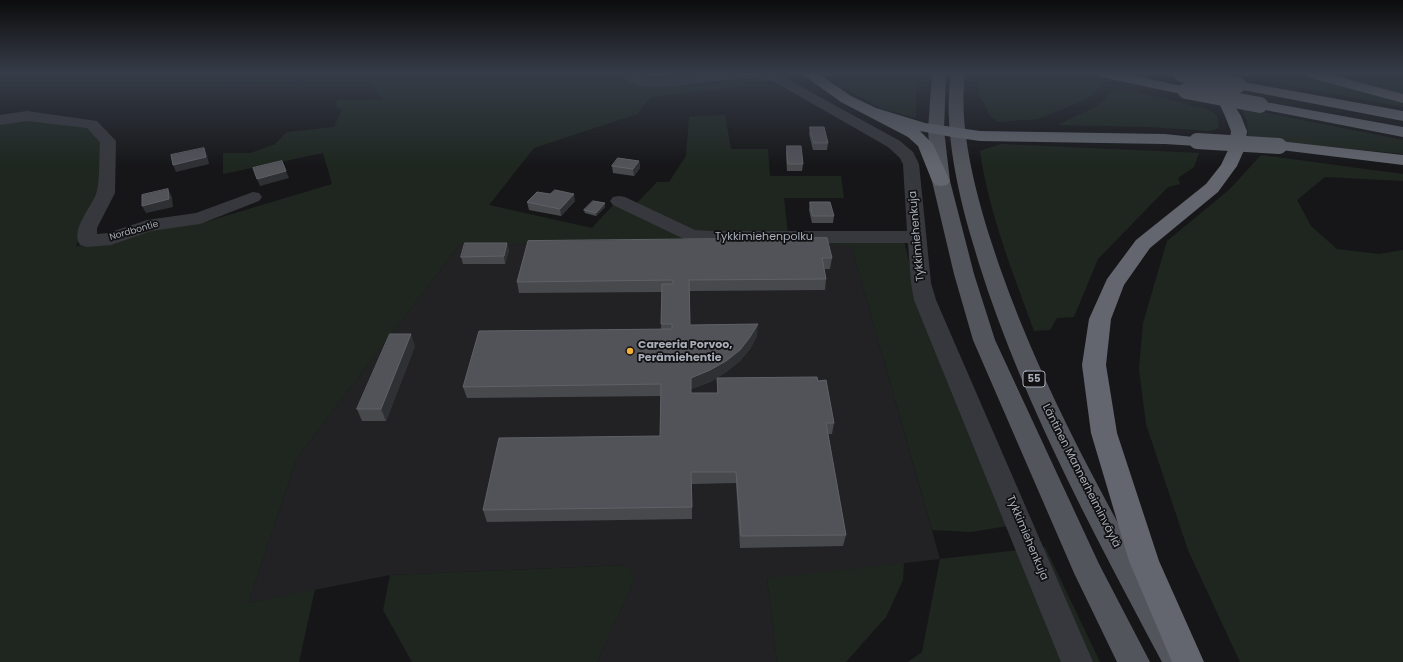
<!DOCTYPE html>
<html>
<head>
<meta charset="utf-8">
<style>
	body { margin:0 }
	canvas { display:block; background:#161618 }
</style>
</head>
<body>
<canvas width="1403" height="662"></canvas>
<script>
const ctx = document.querySelector('canvas').getContext('2d');
ctx.lineJoin = 'round';
function fillPath(path, color) { ctx.fillStyle = color; ctx.fill(path, 'evenodd'); }
function strokePath(path, color, width, dash) { ctx.strokeStyle = color; ctx.lineWidth = width; ctx.lineCap = dash ? 'butt' : 'round'; ctx.setLineDash(dash || []); ctx.stroke(path); }
function label(font, color, halo, rows, align = 'center') {
  ctx.font = font + ' Poppins,sans-serif'; ctx.lineWidth = 3.5; ctx.setLineDash([]); ctx.textBaseline = 'middle'; ctx.strokeStyle = halo; ctx.fillStyle = color; for (const [text, x, y, turn = 0] of rows) {
    ctx.save(); ctx.translate(x, y); ctx.rotate((+turn || 0) * Math.PI / 180); ctx.textAlign = isNaN(turn) ? turn : align; if (halo) ctx.strokeText(text, 0, 0); ctx.fillText(text, 0, 0); ctx.restore();
  }
}
const built = new Path2D(`
	M460 244 851 245 940 559 767 579 777 662H597L635 578 625 565 390 575 248 603 297 458Z`);
const green = new Path2D(`
	M180 74H621L622 77C657 94 710 83 748 80L739 87 651 97 637 114 534 148 489 205 592 228 614 204 690 238 904 241 916 291 1014 525 971 532 932 530 851 245 460 244 297 458 248 603 315 589 299 662H0V123L25 119 87 126 102 143 100 194 76 246 113 243 147 230 205 222 332 184 323 153 223 174V153H251L275 144 287 132 334 127 342 110 336 108 337 100 383 99 367 78 252 82 186 77Z
	M863 74H916V118L883 109 832 82Z
	M977 74H1066L1104 83 1087 99 1038 119 998 122 990 116 984 103 979 97Z
	M1227 74H1307L1403 100V107Z
	M1328 74H1403V94L1352 82Z
	M1113 89 1134 91 1209 110 1217 116 1219 128 1210 131 1149 127 1057 125 1098 106Z
	M1241 108 1403 140V154L1248 139 1247 121Z
	M725 115 731 149H768L770 176H841L844 198H784L788 235 694 233 635 205 657 182H669L686 156 689 117Z
	M1001 144 1199 153 1194 167 1178 178 1180 184 1168 187 1098 259 1074 317 1057 318 1050 330 1034 331C1013 272 989 214 980 151Z
	M1261 155 1403 174V181L1325 177 1297 200 1311 226 1337 249 1379 254 1403 250V662H1240L1188 550 1146 424 1139 369 1143 323 1167 241 1230 189Z
	M1045 547 1100 662H908L922 652 940 559Z
	M904 563 903 580 886 617 846 662H777L767 578Z
	M626 565 635 578 597 662H412L383 610 390 575Z`);
const minor = new Path2D(`
	M620 74H637L642 77 653 79 710 74H778L900 141 913 152 919 164 931 283 936 300 1093 662H1061L914 300 911 283 908 243H710L684 239 613 205 610 201 613 197 619 196 625 197 695 230 710 231H907L903 164 900 158 888 147 773 81C735 74 692 88 653 87 642 87 627 84 620 74Z
	M27 111 97 121 116 141 115 193 97 228V234L108 233 147 220 196 213 253 192 259 193 262 197 259 201 200 224 151 231 111 245 87 247 80 245C70 230 91 208 96 194 100 186 99 153 100 142L87 128 27 121 0 125V115Z`);
const major = new Path2D(`
	M932 74H946L944 130 950 181 974 274 995 340 1099 564 1150 662H1117L1074 573 973 340 954 274 932 181 928 130Z
	M951 74H965C958 125 975 190 990 238 1037 385 1114 517 1190 651L1195 662H1162C1089 524 1014 387 971 237 957 189 943 124 951 74Z`);
const highway = new Path2D(`
	M802 74H819L851 96 876 108 925 123 980 131 1165 134 1203 138 1205 141 1203 144 1197 146 1165 144 980 141 952 137 920 131 933 144 950 181 947 185 941 186 935 185 932 181 918 146 908 137 841 102Z
	M1099 74H1127L1191 88 1193 91 1191 94 1186 95 1106 78 1101 77Z
	M1305 74H1328L1403 94V103L1307 77Z
	M1208 81 1213 82 1231 100 1241 116 1247 131 1245 148 1237 166 1218 192 1150 248 1124 285 1111 319 1106 365 1117 433 1159 561 1204 662H1172L1129 561 1091 433 1082 365 1089 319 1107 279 1136 240 1206 184 1221 165 1229 148 1231 131 1225 116 1220 105 1201 85 1203 82Z
	M1238 81 1403 111V121L1233 88 1231 85 1233 82Z
	M1260 101 1403 127V137L1255 108 1253 105 1255 102Z
	M1279 141 1403 155V165L1273 149 1271 146 1273 143Z`);
const highwayBridge = new Path2D(`
	M1182 74 1238 85
	M1186 91 1260 105
	M1197 141 1279 146`);
const wall = new Path2D(`
	M686 74H695V75H686Z
	M810 127 828 143 827 150H813L809 134Z
	M787 146 803 164 802 171H787L786 153Z
	M639 161 640 168 634 176 613 173 612 166Z
	M550 194 575 201 561 216 529 210 527 202Z
	M810 202 834 216 833 223H812L809 210Z
	M605 207 596 216 585 213 584 210Z
	M528 241 832 258 830 269H824L826 279 825 290 690 291V325L757 336 750 349 740 361 726 372 710 382 691 389V393H717V378L818 381 834 423 832 434H828L846 535 843 546 740 548 736 483 692 484V519L487 522 483 510 660 436 661 396 467 398 463 387 661 329 662 292 519 293 517 282Z
	M509 250 505 264H463L461 257Z
	M415 346 386 421H362L357 409Z`);
const shadedWall = new Path2D(`
	M204 148 207 155 209 164 176 172 173 165Z
	M639 161 640 168 634 176 633 169Z
	M286 171 289 178 260 186 257 179Z
	M168 189 172 197 173 207 146 213 142 206Z
	M574 194 575 201 561 216 560 209Z
	M605 203V207L596 216V213Z
	M507 243 509 250 505 264 504 256Z
	M758 324 757 336 750 349 740 361 726 372 710 382 691 389V378Z
	M411 334 415 346 386 421 381 409Z`);
const building = new Path2D(`
	M810 127H824L828 143H814Z
	M787 146H801L803 164H788Z
	M204 148 206 157 173 165 171 155Z
	M618 158 639 161 633 169 612 166Z
	M282 161 286 171 257 179 253 168Z
	M168 189 169 199 142 206V195Z
	M555 190 574 194 560 209 527 202 537 192 550 194Z
	M593 201 605 203 596 213 584 210Z
	M810 202H830L834 216H813Z
	M827 238 832 258H822L826 279 689 280 690 325 758 324 750 337 740 350 726 361 710 370 691 378V393H718L717 378 817 377 818 381 826 380 834 423H826L846 535 741 536 736 472H691L692 507 483 510 499 438 660 436 661 384 463 387 479 331 672 329V324H661L662 284H673V280L517 282 528 241Z
	M465 243H507L504 256 461 257Z
	M390 334H411L381 409H357Z`);
const markers = [
	[630,351,4,"#f2b134"]
];
const farStreetnames = [
	["Nordbontie",134,231,-16]
];
const shields = [
	[1034,379,22]
];
const shieldNames = [
	["55",1034,379]
];
const streetNames = [
	["Tykkimiehenkuja",917,236,-95],
	["Tykkimiehenpolku",764,237],
	["Läntinen Mannerheiminväylä",1081,476,63],
	["Tykkimiehenkuja",1027,538,67]
];
const poiNames = [
	["Careeria Porvoo,",638,345],
	["Perämiehentie",638,358]
];
fillPath(built, '#222225');
fillPath(green, '#1e261f');
fillPath(minor, '#37383d');
fillPath(major, '#53555c');
fillPath(highway, '#63666e');
strokePath(highwayBridge, '#63666e', 16);
fillPath(wall, '#47494d');
fillPath(shadedWall, '#2f3033');
fillPath(building, '#525359');
strokePath(building, '#5f6168', 1);
const sky = ctx.createLinearGradient(0, 0, 0, 167);
sky.addColorStop(0, '#0c0c0d');
sky.addColorStop(0.44, '#363c48');
sky.addColorStop(1, '#363c4800');
ctx.fillStyle = sky;
ctx.fillRect(0, 0, 1403, 167);
for (const [x, y, r, color] of markers) { const dot = new Path2D(); dot.arc(x, y, r, 0, 2 * Math.PI); ctx.fillStyle = color; ctx.fill(dot); strokePath(dot, '#111113', 1.5); }
label('9px', '#a8adb8', '#111113', farStreetnames);
for (const [x, y, w] of shields) { const box = new Path2D(); box.roundRect(x - w / 2, y - 8, w, 16, 3); ctx.fillStyle = '#111113'; ctx.fill(box); strokePath(box, '#a8adb8', 1); }
label('bold 10px', '#a8adb8', null, shieldNames);
label('11px', '#a8adb8', '#111113', streetNames);
label('bold 11px', '#a8adb8', '#111113', poiNames, 'left');
</script>
</body>
</html>
